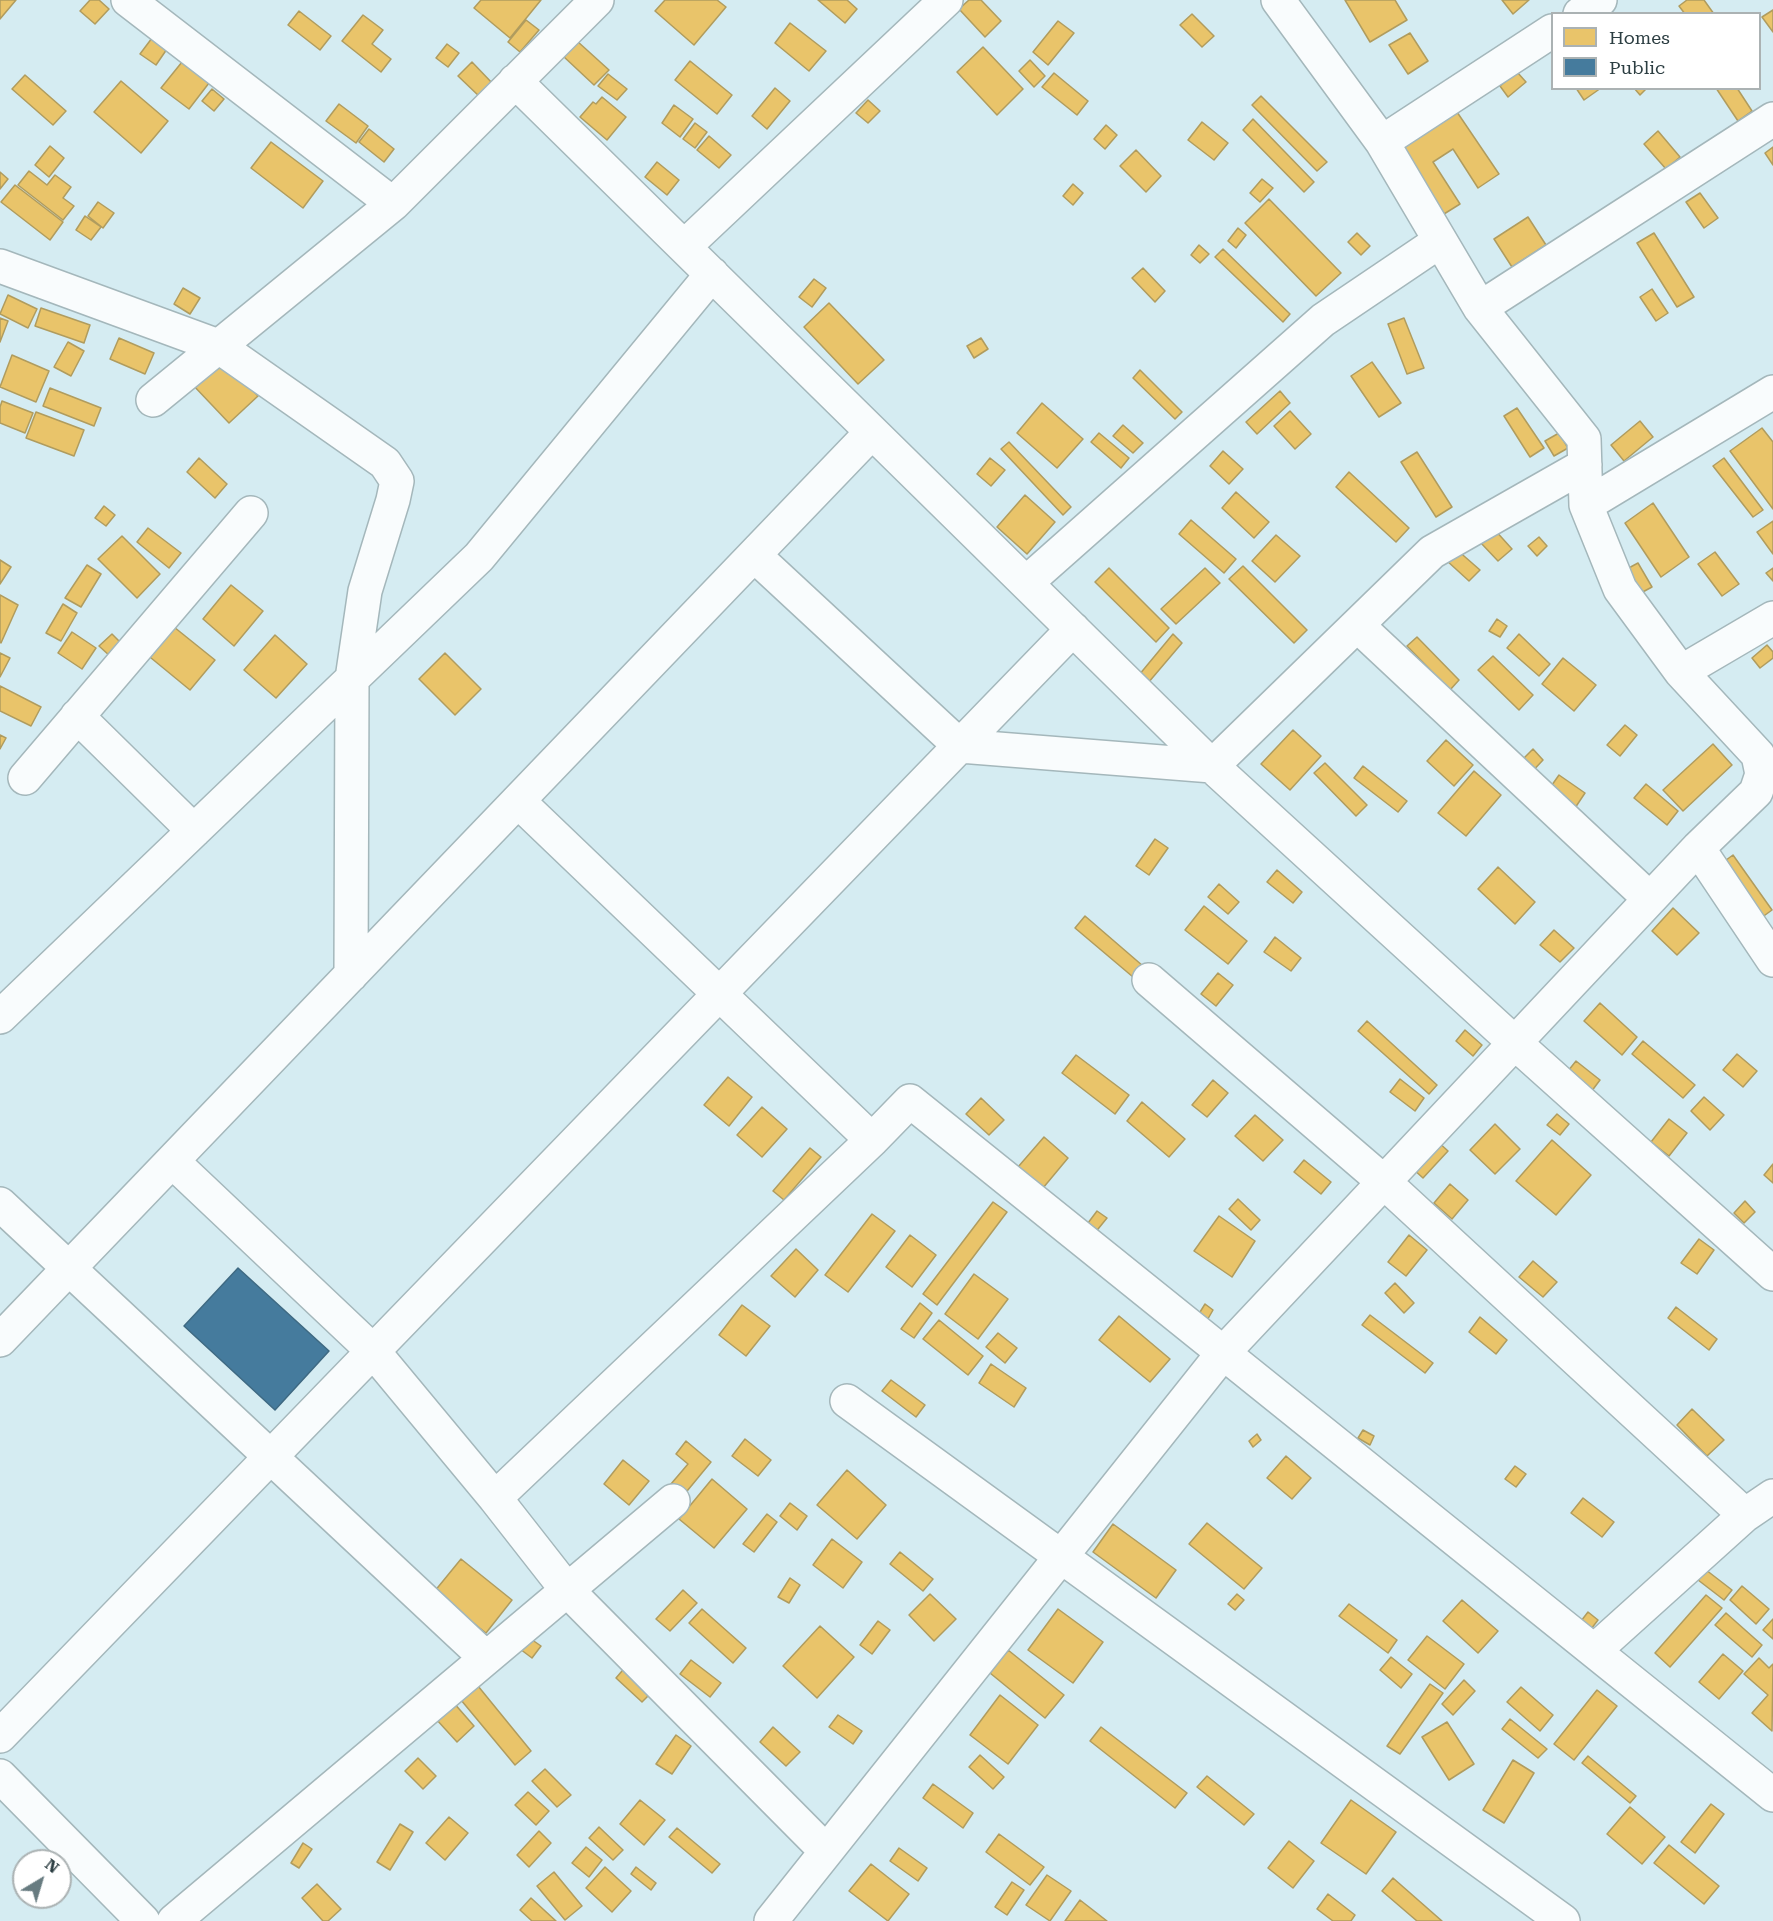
<!DOCTYPE html>
<html>
<head>
<meta charset="utf-8">
<style>
	body { margin:0 }
	#map { position:relative; width:1773px; height:1921px; overflow:hidden; background:#d5ecf2; font-family:"Roboto Serif",serif }
	canvas { display:block }
	.legend { position:absolute; left:1551px; top:12px; width:210px; height:78px; box-sizing:border-box; background:#fff; border:2px solid #abb2b3; margin:0; padding:8px 10px; list-style:none; font-size:18px; color:#2c3e42 }
	.legend li { display:flex; align-items:center; gap:12px; height:30px }
	.legend b { width:30px; border:2px solid #abb2b3 }
	.north { position:absolute; left:12px; top:1849px; width:60px; height:60px; box-sizing:border-box; background:#fff; border:2px solid #abb2b3; border-radius:50%; rotate:38deg; font-size:16px; font-weight:700; line-height:24px; text-align:center; color:#2c3e42 }
	.north::after { content:''; display:block; margin:auto; width:21px; height:27px; background:#677b80; clip-path:polygon(50% 0,100% 100%,50% 72%,0 100%) }
</style>
</head>
<body>
<div id="map">
<canvas width="1773" height="1921"></canvas>
<ul class="legend">
<li><b style="height:16px;background:#e9c46a"></b>Homes</li>
<li><b style="height:16px;background:#457b9d"></b>Public</li>
</ul>
<div class="north">N</div>
</div>
<script>
const ctx = document.querySelector('canvas').getContext('2d');
ctx.lineJoin = 'round';
function fillPath(path, color) { ctx.fillStyle = color; ctx.fill(path, 'evenodd'); }
function strokePath(path, color, width, dash) { ctx.strokeStyle = color; ctx.lineWidth = width; ctx.lineCap = dash ? 'butt' : 'round'; ctx.setLineDash(dash || []); ctx.stroke(path); }
const homes = new Path2D(`
	M0 0H16L0 19Z
	M90 0H99L109 9 95 24 80 11Z
	M481 0H541L510 38 474 8Z
	M665 0H717L726 7 694 45 655 11Z
	M818 0H847L857 9 845 23Z
	M969 0H981L1001 21 985 37 959 9Z
	M1345 0H1395L1407 20 1370 42Z
	M1502 0H1529L1513 14Z
	M1687 0H1704L1714 14H1685L1679 6Z
	M1773 10V32L1762 17Z
	M299 11 331 36 320 50 288 25Z
	M1192 14 1214 36 1202 47 1180 25Z
	M363 15 383 30 372 44 391 59 381 72 342 41Z
	M526 20 539 30 520 52 508 42Z
	M1058 21 1074 33 1048 65 1033 52Z
	M790 23 826 51 809 71 775 43Z
	M1410 33 1428 61 1408 74 1389 45Z
	M152 38 167 49 156 65 140 54Z
	M577 41 609 70 594 85 563 56Z
	M447 44 459 53 448 67 436 58Z
	M983 47 1023 89 997 115 957 72Z
	M1030 60 1045 76 1034 87 1019 71Z
	M690 61 732 95 717 114 675 80Z
	M182 62 209 83 189 109 161 88Z
	M472 62 494 85 481 98 458 76Z
	M1517 72 1526 82 1508 97 1500 86Z
	M1054 73 1088 101 1077 115 1042 87Z
	M608 74 627 89 617 100 598 86Z
	M25 75 66 111 53 125 12 89Z
	M121 81 168 121 141 153 94 112Z
	M775 88 790 101 767 129 752 116Z
	M1576 88H1601L1584 100Z
	M1634 88H1647L1640 95Z
	M1716 88H1737L1752 111 1738 121Z
	M212 89 224 99 214 111 202 101Z
	M1261 96 1327 162 1317 171 1252 105Z
	M602 97 626 117 607 140 580 117 593 102 596 104Z
	M868 100 880 111 868 123 856 113Z
	M339 104 368 126 356 143 326 121Z
	M674 105 693 119 680 137 662 123Z
	M1457 112 1499 174 1478 188 1453 149 1433 162 1460 204 1444 214 1401 148Z
	M1253 119 1314 182 1304 192 1243 130Z
	M1202 122 1228 143 1214 160 1188 140Z
	M695 123 707 132 695 148 683 139Z
	M1106 125 1117 135 1105 149 1094 139Z
	M369 129 394 149 384 162 359 142Z
	M1658 131 1680 157 1666 169 1644 144Z
	M709 136 731 155 719 168 697 150Z
	M271 142 323 181 303 208 251 168Z
	M50 146 64 158 49 177 35 165Z
	M1773 147V165L1765 153Z
	M1136 150 1161 176 1146 192 1120 166Z
	M657 162 679 180 667 195 645 177Z
	M29 171 47 185 55 175 71 187 63 198 74 206 63 220 18 185Z
	M0 172 8 179 0 189Z
	M1262 179 1273 188 1260 202 1250 193Z
	M1073 184 1083 193 1073 205 1063 196Z
	M15 185 63 222 50 240 1 202Z
	M1700 193 1718 218 1704 228 1686 202Z
	M1269 199 1341 273 1316 296 1245 223Z
	M98 202 114 213 103 228 88 216Z
	M85 216 101 227 91 240 76 230Z
	M1528 217 1546 245 1512 267 1494 239Z
	M1238 228 1246 235 1236 248 1228 241Z
	M1357 233 1370 246 1361 255 1348 242Z
	M1654 233 1694 297 1677 307 1637 243Z
	M1199 245 1209 254 1200 263 1191 255Z
	M1223 249 1290 314 1283 322 1215 257Z
	M1143 268 1165 291 1155 302 1132 278Z
	M814 279 826 288 812 307 799 297Z
	M183 288 200 298 190 314 174 304Z
	M1652 289 1668 313 1656 321 1640 297Z
	M8 295 37 309 28 328 0 314Z
	M829 303 884 360 858 384 804 327Z
	M41 308 90 325 84 343 35 326Z
	M0 318 8 321 0 342Z
	M1404 318 1424 368 1407 374 1388 324Z
	M119 338 154 353 145 374 110 359Z
	M981 338 988 349 974 358 967 346Z
	M68 342 84 351 71 376 54 367Z
	M12 355 49 371 36 402 0 387Z
	M221 357 258 396 229 423 192 384Z
	M1372 362 1401 403 1379 417 1351 376Z
	M1140 370 1182 412 1175 419 1133 378Z
	M50 388 101 408 94 426 43 406Z
	M1280 391 1290 403 1257 434 1246 422Z
	M2 401 33 413 25 433 0 423V407Z
	M1042 403 1083 439 1057 468 1017 433Z
	M1517 408 1544 448 1530 457 1504 416Z
	M1290 411 1311 434 1295 449 1274 426Z
	M36 412 84 430 74 456 26 438Z
	M1640 421 1653 437 1624 461 1611 445Z
	M1123 425 1143 443 1133 453 1113 436Z
	M1762 428 1773 442V509L1730 451Z
	M1099 433 1129 458 1121 468 1091 442Z
	M1559 433 1568 448 1554 456 1545 441Z
	M1009 442 1071 507 1063 515 1001 449Z
	M1223 451 1243 469 1229 484 1210 466Z
	M1417 452 1452 507 1436 517 1401 462Z
	M199 458 227 484 215 498 187 472Z
	M990 458 1005 470 991 486 977 474Z
	M1724 458 1763 510 1753 517 1713 466Z
	M1349 472 1409 528 1396 542 1336 487Z
	M1236 492 1269 522 1254 538 1222 508Z
	M1025 495 1055 522 1027 554 997 527Z
	M1653 503 1689 557 1661 577 1625 523Z
	M104 506 115 515 106 526 95 518Z
	M1191 520 1236 559 1224 573 1179 534Z
	M1773 521V554L1757 532Z
	M148 528 181 553 169 568 137 542Z
	M1494 529 1512 549 1498 561 1480 542Z
	M1276 535 1300 556 1275 582 1252 561Z
	M122 536 160 574 137 598 98 559Z
	M1539 537 1547 546 1537 556 1528 546Z
	M1456 549 1480 570 1469 581 1446 560Z
	M1715 552 1739 584 1722 596 1698 564Z
	M0 560 11 567 0 584Z
	M1638 563 1652 587 1639 594 1625 570Z
	M87 565 101 574 81 607 65 598Z
	M1243 566 1307 630 1294 643 1229 579Z
	M1109 568 1169 628 1156 642 1095 582Z
	M1205 568 1220 583 1176 624 1161 609Z
	M1773 568V581L1766 573Z
	M231 585 263 611 234 646 203 619Z
	M0 595 18 605 1 643 0 642Z
	M63 604 77 613 61 641 46 633Z
	M1497 619 1507 626 1500 637 1489 631Z
	M169 623 215 660 190 690 145 653Z
	M72 632 96 648 82 669 58 653Z
	M112 634 123 645 111 657 99 646Z
	M1173 634 1182 643 1148 683 1139 675Z
	M1519 634 1550 664 1539 676 1507 648Z
	M275 635 307 664 276 698 244 670Z
	M1417 637 1459 680 1450 690 1407 646Z
	M1767 645 1773 652V658L1760 668 1752 658Z
	M0 653 10 658 0 677Z
	M445 653 481 689 455 715 419 679Z
	M1493 656 1533 695 1519 710 1478 670Z
	M1563 658 1596 685 1574 711 1542 684Z
	M0 686 41 707 31 726 0 711Z
	M1625 725 1637 735 1620 756 1607 745Z
	M1293 730 1321 756 1290 790 1261 764Z
	M0 735 6 738 0 749Z
	M1446 740 1473 765 1454 786 1427 761Z
	M1713 744 1732 765 1683 811 1663 790Z
	M1533 749 1543 760 1529 775 1518 764Z
	M1325 763 1367 805 1356 816 1314 773Z
	M1363 766 1407 801 1398 812 1354 778Z
	M1474 771 1501 795 1466 836 1438 813Z
	M1559 775 1585 793 1573 811 1547 792Z
	M1646 784 1678 811 1667 825 1634 798Z
	M1155 839 1168 848 1149 875 1136 866Z
	M1733 855 1772 910 1761 918 1722 863Z
	M1498 867 1535 902 1515 924 1478 889Z
	M1277 870 1302 892 1293 903 1267 882Z
	M1219 884 1239 902 1228 914 1208 897Z
	M1204 906 1247 941 1228 964 1185 930Z
	M1673 908 1699 933 1677 955 1652 931Z
	M1085 916 1143 966 1133 977 1075 928Z
	M1554 930 1574 948 1560 962 1540 945Z
	M1275 937 1301 958 1291 971 1264 952Z
	M1218 973 1233 985 1216 1006 1201 994Z
	M1600 1003 1637 1037 1622 1055 1584 1021Z
	M1367 1021 1437 1085 1429 1094 1358 1031Z
	M1465 1030 1482 1045 1473 1056 1456 1041Z
	M1643 1041 1695 1085 1683 1098 1632 1054Z
	M1737 1054 1757 1071 1743 1087 1723 1070Z
	M1076 1055 1129 1095 1115 1114 1062 1073Z
	M1576 1061 1600 1080 1588 1096 1564 1076Z
	M728 1077 752 1097 729 1126 704 1105Z
	M1400 1079 1424 1098 1415 1111 1390 1092Z
	M1213 1080 1228 1093 1207 1117 1192 1105Z
	M1704 1097 1724 1115 1710 1130 1691 1111Z
	M981 1098 1004 1120 989 1135 966 1114Z
	M1142 1102 1185 1139 1169 1157 1127 1121Z
	M762 1107 787 1129 762 1157 737 1135Z
	M1557 1114 1569 1124 1560 1135 1547 1125Z
	M1255 1115 1283 1140 1263 1161 1235 1136Z
	M1669 1119 1687 1133 1669 1156 1651 1142Z
	M1495 1124 1520 1149 1495 1174 1470 1150Z
	M1044 1137 1068 1158 1043 1188 1018 1167Z
	M1552 1140 1591 1175 1556 1215 1516 1181Z
	M1437 1141 1448 1151 1423 1178 1412 1168Z
	M810 1148 821 1157 784 1200 773 1191Z
	M1304 1160 1331 1182 1321 1194 1294 1172Z
	M1773 1164V1183L1764 1175Z
	M1450 1184 1468 1200 1452 1219 1434 1203Z
	M1238 1199 1260 1220 1251 1230 1229 1209Z
	M1745 1201 1755 1212 1744 1223 1734 1213Z
	M993 1202 1007 1212 937 1305 923 1294Z
	M1097 1211 1107 1218 1094 1234 1085 1227Z
	M872 1214 895 1231 848 1292 825 1275Z
	M1219 1216 1255 1241 1232 1277 1194 1251Z
	M910 1235 936 1255 912 1287 886 1267Z
	M1409 1235 1427 1250 1406 1276 1388 1262Z
	M1699 1239 1714 1250 1697 1274 1681 1263Z
	M796 1249 818 1270 795 1297 771 1276Z
	M1533 1261 1557 1282 1543 1297 1519 1277Z
	M974 1274 1008 1299 978 1339 945 1314Z
	M1395 1283 1414 1303 1404 1313 1385 1293Z
	M920 1303 932 1313 914 1338 901 1329Z
	M1205 1304 1213 1310 1201 1331 1192 1325Z
	M742 1305 770 1326 746 1356 719 1335Z
	M1676 1307 1717 1339 1709 1350 1668 1318Z
	M1370 1315 1433 1363 1425 1373 1362 1325Z
	M1119 1316 1170 1359 1150 1382 1099 1340Z
	M1480 1317 1507 1340 1496 1354 1469 1332Z
	M939 1320 983 1356 968 1375 923 1339Z
	M998 1333 1017 1348 1005 1363 986 1347Z
	M991 1364 1026 1388 1014 1407 979 1383Z
	M891 1380 925 1405 916 1417 882 1391Z
	M1692 1409 1724 1440 1707 1456 1677 1425Z
	M1363 1430 1374 1436 1370 1445 1358 1438Z
	M1257 1434 1261 1440 1253 1447 1249 1441Z
	M745 1439 771 1460 758 1476 732 1456Z
	M686 1441 711 1462 678 1502 665 1491 688 1464 676 1454Z
	M1286 1456 1311 1478 1292 1499 1267 1478Z
	M623 1460 649 1481 629 1505 604 1484Z
	M1515 1466 1526 1474 1516 1487 1505 1479Z
	M847 1470 886 1505 857 1539 817 1505Z
	M712 1479 747 1509 714 1548 679 1519Z
	M1583 1498 1614 1522 1602 1537 1571 1513Z
	M790 1503 807 1516 797 1530 780 1516Z
	M767 1514 777 1522 754 1552 743 1544Z
	M1207 1523 1262 1568 1244 1589 1189 1544Z
	M1113 1524 1176 1570 1156 1598 1093 1552Z
	M832 1539 862 1562 843 1588 813 1565Z
	M900 1552 933 1579 923 1591 890 1564Z
	M461 1559 512 1600 486 1633 434 1592Z
	M1697 1563 1732 1590 1724 1600 1689 1573Z
	M790 1578 800 1585 789 1603 778 1597Z
	M1742 1586 1769 1609 1756 1624 1730 1600Z
	M683 1590 697 1603 670 1631 656 1619Z
	M930 1594 956 1619 934 1641 909 1615Z
	M1237 1594 1244 1600 1235 1610 1228 1604Z
	M1706 1595 1722 1608 1670 1667 1655 1653Z
	M1462 1600 1498 1631 1478 1653 1443 1621Z
	M1349 1604 1397 1640 1388 1653 1339 1616Z
	M702 1609 746 1648 733 1663 689 1623Z
	M1058 1609 1103 1642 1073 1683 1028 1650Z
	M1588 1612 1598 1620 1588 1633 1578 1625Z
	M1726 1613 1762 1645 1752 1657 1715 1625Z
	M1773 1619V1639L1763 1630Z
	M878 1621 890 1630 872 1654 860 1645Z
	M820 1626 854 1657 817 1698 783 1666Z
	M1427 1636 1464 1664 1445 1689 1408 1660Z
	M528 1637 541 1646 532 1658 520 1649Z
	M1008 1650 1064 1695 1045 1718 990 1673Z
	M1723 1654 1743 1671 1719 1699 1699 1682Z
	M1391 1657 1412 1674 1401 1688 1380 1670Z
	M1759 1658 1769 1668 1773 1664 1772 1731 1752 1713 1768 1695 1744 1674Z
	M691 1660 721 1683 710 1697 680 1674Z
	M628 1664 655 1689 642 1702 616 1678Z
	M1464 1680 1475 1691 1453 1715 1442 1704Z
	M1430 1684 1443 1693 1400 1754 1387 1746Z
	M478 1686 531 1751 515 1765 461 1700Z
	M1521 1687 1553 1715 1540 1731 1507 1702Z
	M1597 1690 1617 1706 1574 1760 1554 1744Z
	M1000 1695 1038 1725 1008 1764 970 1735Z
	M453 1702 474 1726 457 1742 436 1719Z
	M838 1715 862 1731 853 1744 829 1727Z
	M1510 1719 1547 1749 1538 1758 1502 1729Z
	M1447 1722 1474 1764 1449 1780 1422 1737Z
	M773 1727 800 1752 786 1766 760 1742Z
	M1101 1727 1187 1793 1175 1808 1090 1741Z
	M676 1735 691 1746 672 1774 656 1764Z
	M980 1755 1004 1777 993 1789 969 1767Z
	M1588 1756 1636 1796 1630 1803 1582 1763Z
	M418 1758 436 1776 423 1789 405 1771Z
	M1513 1760 1534 1773 1504 1823 1483 1810Z
	M545 1769 571 1795 557 1807 532 1781Z
	M1207 1776 1254 1814 1244 1825 1197 1787Z
	M933 1784 973 1813 963 1828 923 1798Z
	M528 1792 549 1811 536 1825 515 1805Z
	M640 1800 665 1820 644 1845 620 1824Z
	M1351 1800 1396 1832 1366 1874 1321 1843Z
	M1711 1804 1724 1814 1695 1853 1681 1842Z
	M1630 1807 1665 1837 1642 1864 1607 1834Z
	M449 1817 468 1833 445 1860 426 1843Z
	M400 1824 413 1832 390 1870 377 1862Z
	M599 1827 623 1850 613 1860 589 1838Z
	M677 1828 720 1864 712 1873 669 1837Z
	M539 1831 551 1843 529 1867 517 1855Z
	M999 1834 1044 1867 1030 1885 986 1852Z
	M1289 1841 1314 1861 1293 1888 1268 1868Z
	M303 1843 312 1849 299 1868 291 1863Z
	M1669 1845 1719 1886 1704 1904 1654 1863Z
	M586 1847 602 1860 589 1877 572 1863Z
	M899 1848 927 1868 918 1881 890 1861Z
	M871 1864 909 1894 888 1921 849 1891Z
	M605 1867 631 1891 612 1912 586 1888Z
	M636 1867 656 1883 651 1890 631 1874Z
	M554 1872 582 1906 565 1920 537 1886Z
	M1047 1875 1071 1891 1050 1921 1026 1905Z
	M1393 1878 1442 1921H1417L1382 1891Z
	M1012 1882 1024 1890 1007 1915 995 1907Z
	M317 1884 341 1909 328 1921H323L302 1898Z
	M1328 1894 1355 1915 1351 1921H1333L1317 1909Z
	M531 1898 556 1921H532L520 1910Z
	M1080 1900 1107 1921H1065Z`);
const public = new Path2D(`
	M238 1268 329 1351 275 1410 184 1326Z`);
const minor = new Path2D(`
	M128 0 393 204
	M1580 14 1600 0
	M515 81 1212 766 1515 1043 1773 1274
	M1382 142 1552 31
	M684 247 946 0
	M0 266 218 346 385 463 397 481 393 500 365 591 352 679 351 975
	M1480 308 1773 119
	M153 400 393 204 597 0
	M1586 505 1773 392
	M754 555 960 746 1212 766 1432 552 1585 465
	M1026 583 1323 320 1440 241
	M1357 625 1650 899
	M1681 672 1773 618
	M77 716 194 831
	M25 778 251 513
	M518 801 872 1140
	M1698 848 1773 960
	M1149 980 1384 1182 1745 1515
	M0 1017 479 557 712 274
	M172 1161 373 1351 495 1498 567 1590 826 1851
	M0 1204 486 1658
	M0 1340 872 432
	M847 1401 1563 1921
	M495 1498 872 1140 910 1101 1773 1795
	M1594 1651 1745 1515 1773 1496
	M0 1736 1073 629
	M0 1776 143 1921
	M174 1921 673 1501
	M771 1921 1223 1353 1698 848 1756 792 1762 774 1758 755 1681 672 1620 589 1586 505 1584 439 1480 308 1382 142 1278 0`);
fillPath(homes, '#e9c46a');
strokePath(homes, '#b09c5e', 1.5);
fillPath(public, '#457b9d');
strokePath(public, '#3e6982', 1.5);
strokePath(minor, '#a4b7bb', 36);
strokePath(minor, '#f9fcfd', 33);
</script>
</body>
</html>
